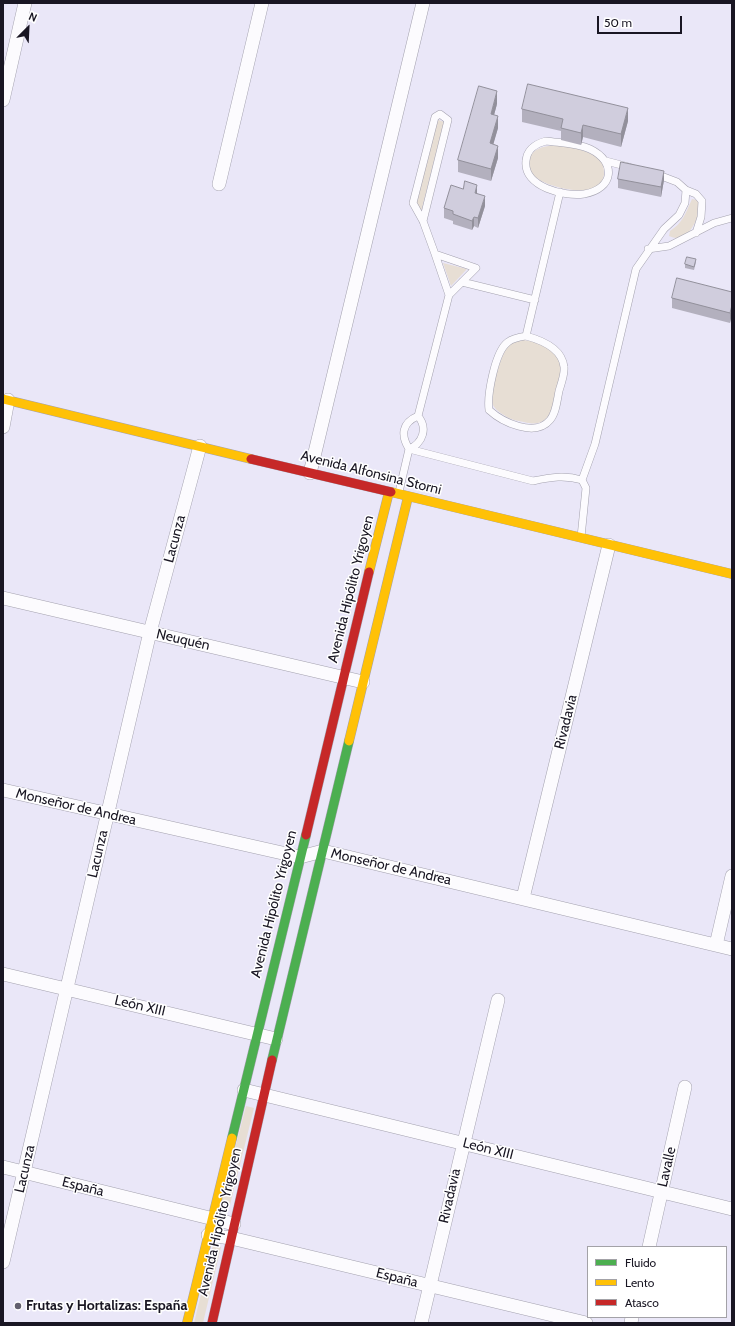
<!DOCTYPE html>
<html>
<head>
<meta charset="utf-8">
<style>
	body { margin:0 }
	#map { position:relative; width:735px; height:1326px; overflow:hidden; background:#eae7f8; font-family:Cabin,sans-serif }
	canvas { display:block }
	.frame { position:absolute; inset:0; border:4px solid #191623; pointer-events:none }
	.legend { position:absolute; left:587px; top:1246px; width:140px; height:72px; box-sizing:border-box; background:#fff; border:1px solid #a3a2a7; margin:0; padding:5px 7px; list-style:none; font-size:12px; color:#191623 }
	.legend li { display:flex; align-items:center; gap:8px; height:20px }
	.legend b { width:20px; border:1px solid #a3a2a7 }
	.north { position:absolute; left:8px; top:8px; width:40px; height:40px; -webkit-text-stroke:3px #fff; paint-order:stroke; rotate:24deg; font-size:11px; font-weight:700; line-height:16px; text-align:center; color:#191623 }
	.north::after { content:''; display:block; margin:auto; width:14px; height:18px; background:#191623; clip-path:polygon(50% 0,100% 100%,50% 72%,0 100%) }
	.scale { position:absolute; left:597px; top:16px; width:85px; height:18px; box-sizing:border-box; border:2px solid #191623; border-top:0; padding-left:5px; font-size:12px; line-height:14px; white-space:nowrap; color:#191623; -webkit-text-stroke:3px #fff; paint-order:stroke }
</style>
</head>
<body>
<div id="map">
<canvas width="735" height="1326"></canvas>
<div class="frame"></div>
<ul class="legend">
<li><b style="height:5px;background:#4caf50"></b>Fluido</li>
<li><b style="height:5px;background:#ffc107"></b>Lento</li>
<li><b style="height:5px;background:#c62828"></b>Atasco</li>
</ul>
<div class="north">N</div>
<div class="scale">50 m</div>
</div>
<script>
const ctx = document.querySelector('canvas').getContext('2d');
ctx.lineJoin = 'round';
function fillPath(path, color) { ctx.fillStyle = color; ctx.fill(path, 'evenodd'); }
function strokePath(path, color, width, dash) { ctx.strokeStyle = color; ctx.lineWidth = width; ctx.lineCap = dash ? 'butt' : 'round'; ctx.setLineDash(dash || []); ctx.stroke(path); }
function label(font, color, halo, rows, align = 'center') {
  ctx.font = font + ' Cabin,sans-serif'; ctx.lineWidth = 3; ctx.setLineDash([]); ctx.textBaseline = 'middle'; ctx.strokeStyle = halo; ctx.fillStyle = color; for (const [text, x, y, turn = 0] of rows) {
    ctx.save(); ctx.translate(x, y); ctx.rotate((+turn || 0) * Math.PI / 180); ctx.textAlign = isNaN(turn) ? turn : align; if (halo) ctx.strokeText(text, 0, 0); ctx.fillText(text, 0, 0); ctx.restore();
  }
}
const green = new Path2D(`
	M436 119 444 122 421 212 415 203Z
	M557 145C571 147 590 150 600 160 604 164 604 170 604 175 600 199 562 189 548 184 539 180 530 176 529 166 528 148 544 146 557 145Z
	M692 199 697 200 701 207C697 220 688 245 669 236L670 231C683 223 686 212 692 199Z
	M443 263 467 269 451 286Z
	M518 340C534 339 562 349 561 369 561 376 558 384 557 390 552 410 549 429 524 422 517 421 509 419 504 415 500 413 495 409 493 405 489 395 501 351 510 344 512 342 516 341 518 340Z
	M246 1106 254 1108 230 1205 221 1203Z
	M213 1245 221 1247 203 1323H194Z`);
const lane = new Path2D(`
	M546 141C560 143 577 143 590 149 617 162 614 189 584 194 565 197 523 187 526 161 527 149 535 144 546 141Z
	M606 161 629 167
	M686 190 696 194 702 201 701 217 696 233
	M423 221 448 120 440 114 435 117 413 203 423 221 435 254
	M648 249 669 246 714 223 732 218
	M462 282 535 300
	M526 336C541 340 562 348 564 367 565 374 561 384 559 391 557 401 556 413 550 420 535 438 502 422 489 410 487 395 495 351 508 342 513 338 520 337 526 336Z
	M526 336 560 192
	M418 416 449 295 476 268 435 254 449 295
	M409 449 533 481C551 477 565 475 582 480L586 488 581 537
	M582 480 595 444 636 269 664 229 679 215 685 203 686 190 677 182 656 174
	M399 492 409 449C401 436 401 423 418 416 428 428 423 443 409 449`);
const street = new Path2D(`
	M3 100 25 3
	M219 184 262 3
	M3 427 8 400
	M310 473 423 3
	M3 598 363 682
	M3 790 300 857 323 851 732 949
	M523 898 609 545
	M716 945 732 876
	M3 974 276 1039
	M244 1090 732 1209
	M3 1167 234 1224
	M208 1235 231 1238 586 1323
	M649 1247 685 1087
	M3 1262 150 632 200 446
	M421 1323 498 1000
	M631 1323 632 1317`);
const fast = new Path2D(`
	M272 1060 349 741
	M232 1138 306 835`);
const slow = new Path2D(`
	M3 399 251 459
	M391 492 732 574
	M369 572 389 492
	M349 741 408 497
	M187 1323 232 1138`);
const jam = new Path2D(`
	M251 459 391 492
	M306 835 369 572
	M212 1323 272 1060`);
const wall = new Path2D(`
	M497 104 494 115 498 128 493 144 498 158 491 181 458 172V160Z
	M522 109 628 121 621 147 583 137 581 145 561 140V131L522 122Z
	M618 179 664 180 661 197 618 188Z
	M477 193 485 206 478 228 474 226 472 230 453 224V221L444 218V208Z
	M696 262 694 270 685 268V264Z
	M732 292 730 323 672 308V298Z`);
const shadedWall = new Path2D(`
	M497 91V104L491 126V114Z
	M628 108V121L621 147V134Z
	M498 116V128L490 156V143Z
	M583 125V137L581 145V133Z
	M498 146V158L491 181V169Z
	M664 171V180L661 197V187Z
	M477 185V194L475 193Z
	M485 196V206L478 228V218Z
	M474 217V226L472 230V221Z
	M732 305V315L730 323V313Z`);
const building = new Path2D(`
	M528 84 628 108 621 134 583 125 581 133 561 128 563 119 522 109Z
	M479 86 497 91 491 114 498 116 490 143 498 146 491 169 458 160Z
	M621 162 664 171 661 187 618 179Z
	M465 181 477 185 475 193 485 196 478 218 474 217 472 221 453 214V211L444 208 451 185 463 189Z
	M687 257 696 259 694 267 685 264Z
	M677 278 732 292V305L730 313 672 298Z`);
const markers = [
	[18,1306,4,"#625f6e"]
];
const streetNames = [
	["Avenida Alfonsina Storni",371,473,14],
	["Lacunza",175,539,-75],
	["Avenida Hipólito Yrigoyen",351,589,-76],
	["Neuquén",183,640,13],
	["Rivadavia",566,722,-76],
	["Monseñor de Andrea",76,807,13],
	["Lacunza",98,854,-77],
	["Monseñor de Andrea",391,867,13],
	["Avenida Hipólito Yrigoyen",274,904,-76],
	["León XIII",140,1006,13],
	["León XIII",488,1149,14],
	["Lavalle",667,1167,-77],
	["Lacunza",25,1169,-77],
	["España",83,1187,14],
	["Rivadavia",450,1196,-77],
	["Avenida Hipólito Yrigoyen",220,1222,-77],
	["España",397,1278,14]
];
const poiNames = [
	["Frutas y Hortalizas: España",26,1306]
];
fillPath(green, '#e7ded4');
strokePath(lane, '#a4a2af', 8);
strokePath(street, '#a4a2af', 14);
strokePath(fast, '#a4a2af', 10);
strokePath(slow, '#a4a2af', 10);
strokePath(jam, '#a4a2af', 10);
strokePath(lane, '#fcfbfe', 7);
strokePath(street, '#fcfbfe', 13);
strokePath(fast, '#4caf50', 9);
strokePath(slow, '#ffc107', 9);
strokePath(jam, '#c62828', 9);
fillPath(wall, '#b3b0be');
fillPath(shadedWall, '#92909b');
fillPath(building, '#d0cddd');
strokePath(building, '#92909b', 1);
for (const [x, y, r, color] of markers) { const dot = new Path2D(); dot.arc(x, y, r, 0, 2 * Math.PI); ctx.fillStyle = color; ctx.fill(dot); strokePath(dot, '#fff', 1.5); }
label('14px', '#191623', '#fff', streetNames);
label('bold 14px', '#191623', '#fff', poiNames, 'left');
</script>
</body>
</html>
